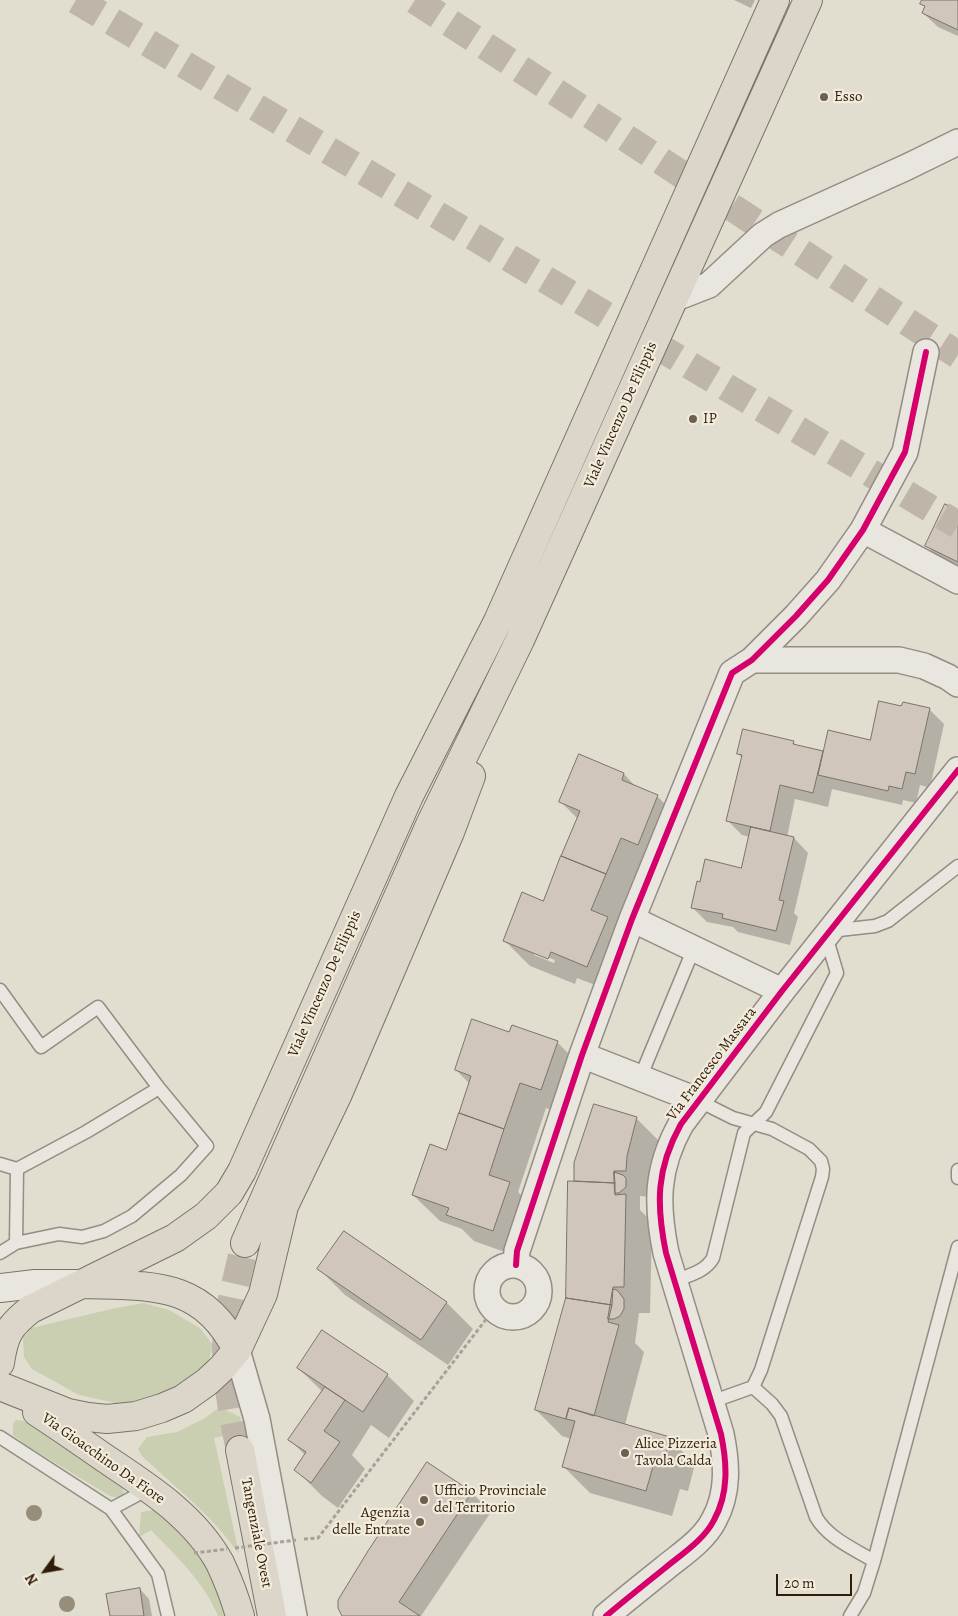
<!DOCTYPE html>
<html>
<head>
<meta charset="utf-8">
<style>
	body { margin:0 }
	#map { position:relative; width:958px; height:1616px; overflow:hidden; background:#e1ddcf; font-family:Alegreya,serif }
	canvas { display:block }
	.north { position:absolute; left:20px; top:1546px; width:50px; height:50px; -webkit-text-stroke:4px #f1ecdb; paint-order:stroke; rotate:238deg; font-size:14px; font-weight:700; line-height:20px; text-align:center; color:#311b0a }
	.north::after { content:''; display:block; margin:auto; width:18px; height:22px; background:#311b0a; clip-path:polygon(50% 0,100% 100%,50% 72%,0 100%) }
	.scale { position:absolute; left:776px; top:1574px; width:76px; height:22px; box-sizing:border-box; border:2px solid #311b0a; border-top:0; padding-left:6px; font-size:15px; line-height:18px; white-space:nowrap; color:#311b0a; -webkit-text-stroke:4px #f1ecdb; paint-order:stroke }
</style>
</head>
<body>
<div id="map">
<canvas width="958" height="1616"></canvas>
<div class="north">N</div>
<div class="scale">20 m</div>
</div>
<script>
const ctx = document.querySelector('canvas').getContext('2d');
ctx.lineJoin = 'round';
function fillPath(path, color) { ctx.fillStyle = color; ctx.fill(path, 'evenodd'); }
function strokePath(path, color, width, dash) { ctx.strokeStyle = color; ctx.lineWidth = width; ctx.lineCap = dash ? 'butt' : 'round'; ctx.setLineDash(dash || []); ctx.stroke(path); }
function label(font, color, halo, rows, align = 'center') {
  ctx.font = font + ' Alegreya,serif'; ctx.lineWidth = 4.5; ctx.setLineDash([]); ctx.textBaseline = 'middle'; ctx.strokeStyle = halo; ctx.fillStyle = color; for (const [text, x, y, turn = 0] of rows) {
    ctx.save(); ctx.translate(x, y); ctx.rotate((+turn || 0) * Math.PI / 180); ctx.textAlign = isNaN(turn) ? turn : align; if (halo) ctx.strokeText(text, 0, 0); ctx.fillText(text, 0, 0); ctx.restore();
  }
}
const green = new Path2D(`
	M144 1303 169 1310 200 1328 213 1345 207 1367 193 1383 146 1402 120 1404 79 1395 32 1369 24 1357 23 1339 31 1328 116 1308Z
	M220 1407 240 1417 243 1431 214 1438 239 1554C213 1516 176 1488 142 1456L138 1449 147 1437 177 1432 205 1418Z
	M16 1420 24 1421 115 1478 121 1483 124 1494 120 1498 110 1496 26 1445 13 1435V1424Z
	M159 1509 179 1528 208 1565 234 1616H218C205 1583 176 1556 151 1530L139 1537 141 1512Z`);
const shadow = new Path2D(`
	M734 0H755L751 8Z
	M923 0H958V36L938 27 923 13 926 7 922 3Z
	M958 512V568L941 561 927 546Z
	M902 707 929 709 944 724 930 788 920 785 916 803 903 800 902 805 832 789 828 807 795 799 787 837 794 838 808 853 794 913 798 917 790 945 738 932 733 927 707 922 692 907 742 869 750 837 742 835 728 821 743 758 738 754 793 742 798 747 824 753 871 741Z
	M624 774 637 788 657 796 683 822 613 992 577 978 575 984 530 966 504 940 544 902 578 819 561 802ZM534 952 555 960 554 963 534 955Z
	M510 1033 557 1042 583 1068 567 1115 546 1108 518 1192 536 1209 519 1257 474 1241 462 1229 440 1221 413 1195 447 1152 470 1084 456 1070Z
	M636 1118 662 1144 652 1197 640 1196V1210L652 1222 650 1313H639L635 1343 644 1352 625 1425 669 1438 695 1464 688 1491 680 1489 672 1516 590 1493 564 1467 571 1439 562 1436 536 1410 567 1298 575 1182V1163Z
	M344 1232 447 1303 473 1329 448 1365 345 1295 319 1269Z
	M323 1332 387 1375 414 1401 389 1438 371 1425 352 1455 365 1469 338 1508 322 1496 295 1469 305 1455 290 1440 323 1392 298 1368Z
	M428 1464 472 1493 491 1512 421 1616H343Z
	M140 1589 149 1599 152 1616H111Z`);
const building = new Path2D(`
	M922 0H958V30L922 13 925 6 920 4Z
	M945 504 958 510V562L925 546Z
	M879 701 901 706 903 702 930 708 915 774 906 772 902 789 889 786 888 791 818 775 828 730 870 740Z
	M743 729 794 741 793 744 823 751 813 793 780 785 770 831 726 821 742 755 737 754Z
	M579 754 624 773 622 780 658 795 638 845 621 838 606 874 561 856 580 811 559 802Z
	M751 827 794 837 779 900 784 901 776 931 722 918 723 914 691 908 697 881 700 882 705 859 741 868Z
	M561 856 606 874 591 910 608 917 587 967 551 952 548 959 503 941 522 892 543 901Z
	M472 1019 509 1032 512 1025 558 1041 541 1090 520 1083 504 1129 459 1113 471 1076 455 1070Z
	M594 1104 637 1117 627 1156 626 1171H614L615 1183 574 1181V1163Z
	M459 1113 504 1129 489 1175 510 1182 493 1231 446 1215 449 1208 412 1195 430 1144 446 1150Z
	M614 1172 623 1175 626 1178V1187L619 1193H615Z
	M568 1181 615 1183V1195L626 1194 624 1287H613L612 1305 566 1298Z
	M344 1231 447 1302 421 1340 317 1269Z
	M613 1289 617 1290 624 1299V1309L620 1316 614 1319H608Z
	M566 1298 612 1305 608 1322 619 1325 594 1416 569 1408 566 1419 535 1410Z
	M322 1330 388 1374 363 1412 297 1368Z
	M325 1387 345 1400 324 1431 340 1442 311 1483 294 1470 306 1452 288 1440Z
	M569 1408 670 1437 662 1466 654 1463 646 1491 562 1467 575 1421 566 1419Z
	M427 1462 472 1492 399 1602 420 1616H342L338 1608V1600L368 1551Z
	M140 1588 144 1616H110L106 1594Z`);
const primaryTunnel = new Path2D(`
	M240 1450C233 1418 227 1385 226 1352 226 1315 237 1279 245 1243`);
const trunkTunnel = new Path2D(`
	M76 0 958 525
	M415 0 958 355`);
const path = new Path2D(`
	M304 1539 318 1538 494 1309`);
const service = new Path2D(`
	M830 931 875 926 888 921 958 866
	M0 990 41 1047 98 1007 159 1088 207 1146 181 1175 132 1216 104 1231 82 1237 59 1234 16 1243 0 1253
	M640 1078 694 948
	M699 1101 733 1118 772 1129 809 1149 821 1161 823 1169 822 1177 761 1370 753 1387
	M0 1164 17 1169
	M958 1170V1178
	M16 1243 17 1169 86 1132 159 1088
	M675 1281C689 1275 705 1272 713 1258L744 1133 766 1112 837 973 826 936
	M711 1402 753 1387 772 1404 781 1416 816 1517C828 1538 854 1549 874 1561L958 1247
	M0 1437 111 1509 158 1574 168 1616
	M111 1509 150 1488
	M850 1616 864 1593 874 1561`);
const minor = new Path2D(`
	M673 299 709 285 763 235 779 225 907 167 958 142
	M863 530 958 581
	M752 660H899L924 666 948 677 958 684
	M632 919 782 991
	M582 1055 699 1101
	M487 1291a26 26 0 1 1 52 0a26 26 0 1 1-52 0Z
	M516 1265 517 1251 582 1055 632 919 732 673 752 660 796 616 828 580 863 530 905 452 926 352
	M237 1350 257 1419 294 1616
	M606 1616C625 1600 645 1584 665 1568 682 1554 704 1540 714 1520 729 1493 727 1463 721 1434L666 1253C656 1204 656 1169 681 1124L782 991 958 770`);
const secondary = new Path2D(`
	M0 1288 35 1284H84`);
const primary = new Path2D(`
	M245 1243 429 827 520 640 808 0
	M85 1284C151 1286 203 1281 237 1350
	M0 1363C4 1335 9 1326 31 1309L175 1238 206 1216 229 1193 242 1171 409 796 498 621 775 0
	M0 1386 68 1413 88 1417 107 1419 136 1416 162 1408 183 1399 207 1382 222 1368 237 1350 263 1294 284 1206 337 1096 450 832 471 776
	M37 1412C60 1427 83 1443 106 1459 148 1487 195 1517 220 1563 228 1580 235 1598 240 1616
	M240 1450 272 1616`);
const pathBridge = new Path2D(`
	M235 1548 296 1540
	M194 1553 227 1549`);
const cycleway = new Path2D(`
	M516 1265 517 1251 582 1055 632 919 732 673 752 660 796 616 828 580 863 530 905 452 926 352
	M606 1616C625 1600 645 1584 665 1568 682 1554 704 1540 714 1520 729 1493 727 1463 721 1434L666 1253C656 1204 656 1169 681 1124L782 991 958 770`);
const trees = [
	[34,1513],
	[67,1604]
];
const markers = [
	[824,97,5,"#6f5f4f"],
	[693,419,5,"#6f5f4f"],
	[625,1453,5,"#6f5f4f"],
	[424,1500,5,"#6f5f4f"],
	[420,1522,5,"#6f5f4f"]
];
const poiNames = [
	["Esso",834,97],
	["IP",703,419],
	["Alice Pizzeria",635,1444],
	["Tavola Calda",635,1461],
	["Ufficio Provinciale",434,1491],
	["del Territorio",434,1508],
	["Agenzia",410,1513,"right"],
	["delle Entrate",410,1530,"right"]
];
const streetNames = [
	["Viale Vincenzo De Filippis",621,415,-66],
	["Viale Vincenzo De Filippis",325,984,-66],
	["Via Francesco Massara",712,1064,-53],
	["Via Gioacchino Da Fiore",103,1459,35],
	["Tangenziale Ovest",256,1533,79]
];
fillPath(green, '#c9cfb0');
fillPath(shadow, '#0003');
fillPath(building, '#d1c6bc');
strokePath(building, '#79736a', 1);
strokePath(primaryTunnel, '#beb6a8', 28, [28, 14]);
strokePath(trunkTunnel, '#beb6a8', 28, [28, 14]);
strokePath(service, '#938d83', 15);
strokePath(minor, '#938d83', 28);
strokePath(secondary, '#79736a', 30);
strokePath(primary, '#79736a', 30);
strokePath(path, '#a6a199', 3, [4, 2.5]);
strokePath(service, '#e9e6df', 12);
strokePath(minor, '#e9e6df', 25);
strokePath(secondary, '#e9e6df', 28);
strokePath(primary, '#dcd6ca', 28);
strokePath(pathBridge, '#a6a199', 3, [4, 2.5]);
strokePath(cycleway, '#d6006c', 6);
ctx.fillStyle = '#968e7a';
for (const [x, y] of trees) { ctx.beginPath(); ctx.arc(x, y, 8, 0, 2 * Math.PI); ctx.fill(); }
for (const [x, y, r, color] of markers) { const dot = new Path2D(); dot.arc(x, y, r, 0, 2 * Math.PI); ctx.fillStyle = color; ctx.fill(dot); strokePath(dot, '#f1ecdb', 2); }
label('15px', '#311b0a', '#f1ecdb', poiNames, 'left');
label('15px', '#311b0a', '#f1ecdb', streetNames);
</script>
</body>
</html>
